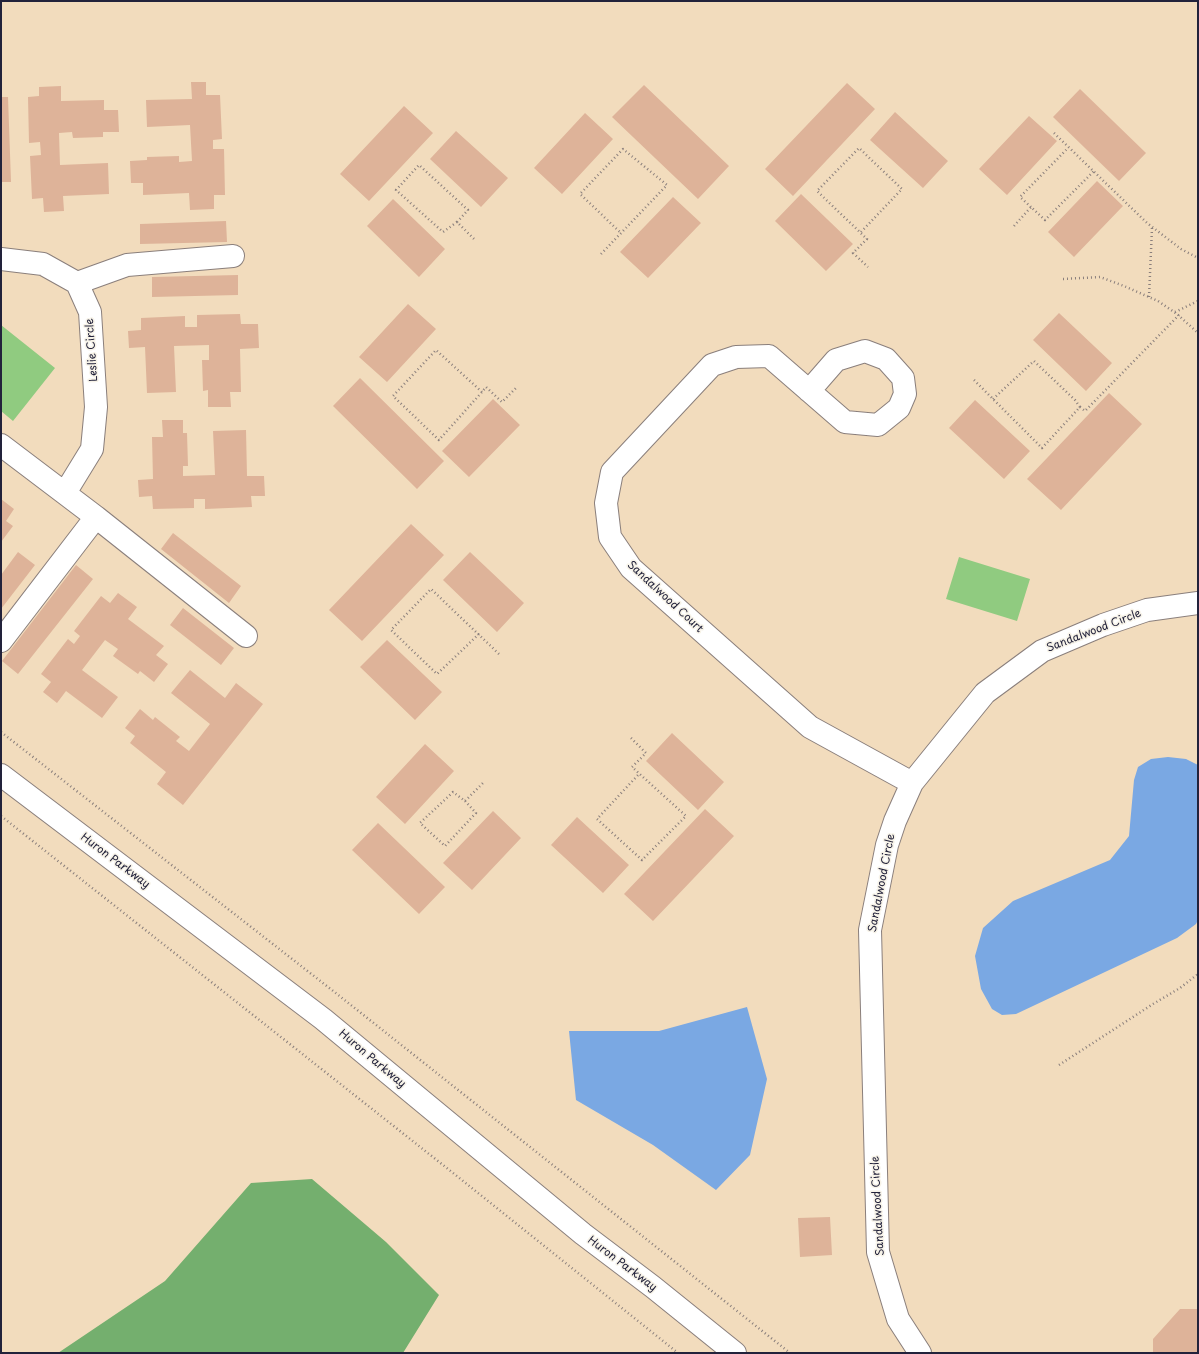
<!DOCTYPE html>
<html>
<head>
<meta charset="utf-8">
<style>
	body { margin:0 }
	#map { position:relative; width:1199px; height:1354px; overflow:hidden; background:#f2dcbd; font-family:"Playpen Sans",sans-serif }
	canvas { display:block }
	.frame { position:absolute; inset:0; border:2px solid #22223b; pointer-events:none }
</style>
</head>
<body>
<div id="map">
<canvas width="1199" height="1354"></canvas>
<div class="frame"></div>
</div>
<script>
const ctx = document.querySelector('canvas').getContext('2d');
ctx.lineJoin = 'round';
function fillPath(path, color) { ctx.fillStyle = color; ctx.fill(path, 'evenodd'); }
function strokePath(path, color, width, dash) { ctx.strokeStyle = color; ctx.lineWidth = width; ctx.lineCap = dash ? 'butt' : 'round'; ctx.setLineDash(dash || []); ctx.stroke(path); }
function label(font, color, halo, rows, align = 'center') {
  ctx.font = font + ' "Playpen Sans",sans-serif'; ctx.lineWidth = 3; ctx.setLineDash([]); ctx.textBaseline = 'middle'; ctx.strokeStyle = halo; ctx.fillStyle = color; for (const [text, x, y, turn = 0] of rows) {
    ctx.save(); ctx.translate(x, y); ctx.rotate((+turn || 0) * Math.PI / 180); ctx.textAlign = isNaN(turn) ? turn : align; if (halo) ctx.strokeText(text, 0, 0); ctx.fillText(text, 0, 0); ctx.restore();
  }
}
const green = new Path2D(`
	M1 325 55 368 13 421 1 411Z
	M959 557 1030 579 1017 621 946 599Z`);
const forest = new Path2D(`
	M312 1179 386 1242 439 1295 403 1353H58L165 1281 251 1183Z`);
const water = new Path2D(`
	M1168 757 1186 759 1198 765V920L1196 924 1177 938 1016 1014 1002 1015 992 1009 981 989 975 956 983 928 1013 901 1110 860 1129 836 1134 780 1138 767 1151 759Z
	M747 1007 767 1079 750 1155 716 1190 653 1145 576 1100 569 1031H659Z`);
const building = new Path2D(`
	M191 82H206V95H220L222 139 213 140V149H224L225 195H214V209L190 210 189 193 143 195V183H131L130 161 147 160V157L179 156V162L192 161 190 125 147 127 146 100 192 99Z
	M847 83 875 109 793 196 765 169Z
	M644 85 729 166 698 199 612 117Z
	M61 86V101L104 100V110H118L119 132H103V137L73 138 72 132 59 133 60 165 108 163 109 194 63 196 64 211 44 212 43 198 32 199 30 156 41 155 40 142 29 143 28 97 39 96V87Z
	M1080 89 1146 153 1119 181 1053 117Z
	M1 97H8L11 182H1Z
	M404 106 433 133 369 201 340 174Z
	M895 112 948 161 923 188 870 140Z
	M585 113 613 139 562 194 534 168Z
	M1029 116 1057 141 1007 195 979 169Z
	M456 131 508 178 481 207 430 159Z
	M1097 181 1123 206 1074 257 1048 232Z
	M801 194 853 244 826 271 775 221Z
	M673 197 701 223 648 278 620 252Z
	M393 199 445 249 419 277 367 226Z
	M226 221 227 242 140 244V224Z
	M238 275V295L152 297V277Z
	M408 304 436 329 387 382 359 357Z
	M1059 313 1112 363 1086 391 1033 340Z
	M240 314 241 324H258L259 348 240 349 241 392H230L231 407H208V390L203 391 202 360H209V345L174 346 176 392 147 393 145 347 129 348 128 331 141 330V318L185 316V327H197V315Z
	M360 378 444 461 417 489 333 406Z
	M1109 393 1142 424 1061 510 1027 479Z
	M493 399 520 425 469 477 442 451Z
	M975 400 1030 451 1004 479 949 428Z
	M162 420H183V433H187L188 466H183V476L215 475 213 431 246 430 247 476H264L265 496H251L252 507 205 509V499H194V508L153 509 152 496 139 497 138 480 153 479 152 437H163Z
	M1 499 14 509 6 521 13 526 1 542Z
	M411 524 444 555 362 641 329 610Z
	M173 533 241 586 229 603 161 549Z
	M18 552 35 565 1 609V575Z
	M470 552 524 603 497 632 443 580Z
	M76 565 93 579 18 674 2 661Z
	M118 593 137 607 128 619 164 646 156 655 168 664 154 682 140 671 138 674 113 656 118 649 105 640 82 670 118 697 102 718 66 691 57 703 43 692 51 682 41 674 68 639 74 644 80 636 74 631 101 596 110 603Z
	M183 608 234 648 221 665 170 625Z
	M387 640 442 692 415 720 360 667Z
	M190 670 225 698 236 683 263 704 183 805 157 784 166 772 130 743 135 736 125 728 140 709 153 720 155 717 180 737 176 741 189 751 210 724 171 693Z
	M672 733 724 782 698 810 646 761Z
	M425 744 454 771 405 824 376 797Z
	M705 809 734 836 653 921 624 894Z
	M493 811 521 838 472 890 443 863Z
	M577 817 629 865 603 893 551 845Z
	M378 823 445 887 419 914 352 850Z
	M830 1217 832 1255 800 1257 798 1218Z
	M1180 1309H1198V1353H1153V1339Z`);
const path = new Path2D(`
	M1054 133 1147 223 1181 249 1198 258
	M1031 207 1020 197 1068 148
	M457 222 443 232 396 190 419 165 468 210 457 222 474 239
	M1014 226 1031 207 1045 220 1094 171
	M861 232 902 189 859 148 817 191 867 239 853 253 868 267
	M601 254 667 185 623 149 580 194 621 233
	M1063 279 1100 277 1124 286 1158 301 1177 314 1198 333
	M1149 297 1152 228
	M1175 312 1198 301
	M974 380 1042 448 1080 407 1085 411 1179 315
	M482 392 436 350 393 396 439 440 482 392 486 387 502 402 516 388
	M993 399 1034 361 1075 400 1080 407
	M479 634 437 674 391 630 431 589 499 654
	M1 732 337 994 790 1353
	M631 738 646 753 632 767 686 816 642 860 597 819 639 774
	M465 801 476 813 445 846 420 823 453 792 465 801 483 783
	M1 816 443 1165 678 1353
	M1059 1065 1153 1004 1180 988 1198 974`);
const minor = new Path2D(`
	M1 259 43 264 77 283 90 312 96 407 92 449 65 493
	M77 283 127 265 233 256
	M809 391 836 360 865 351 886 359 903 378 905 394 899 408 878 425 845 422 769 356 736 357 712 365 612 472 606 503 610 537 631 568 810 727 912 783
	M1 445 96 517 246 636
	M1 641 96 517
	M1 775 323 1019 583 1234 653 1287 735 1353
	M920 1353 898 1319 878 1252 870 930 887 845 895 821 912 783 985 693 1042 651 1103 625 1147 610 1198 603`);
const streetNames = [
	["Leslie Circle",92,350,-94],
	["Sandalwood Court",665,597,43],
	["Sandalwood Circle",1094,631,-21],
	["Huron Parkway",115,861,37],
	["Sandalwood Circle",882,883,-79],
	["Huron Parkway",372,1059,40],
	["Sandalwood Circle",878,1206,-93],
	["Huron Parkway",622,1264,37]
];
fillPath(green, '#90cb80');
fillPath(forest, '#74af6e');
fillPath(water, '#7aa8e3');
fillPath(building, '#deb399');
strokePath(minor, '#8a7f7c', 24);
strokePath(path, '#8a7f7c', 2.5, [1, 3]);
strokePath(minor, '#fff', 22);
label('11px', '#22223b', '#f7f3e8', streetNames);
</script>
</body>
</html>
